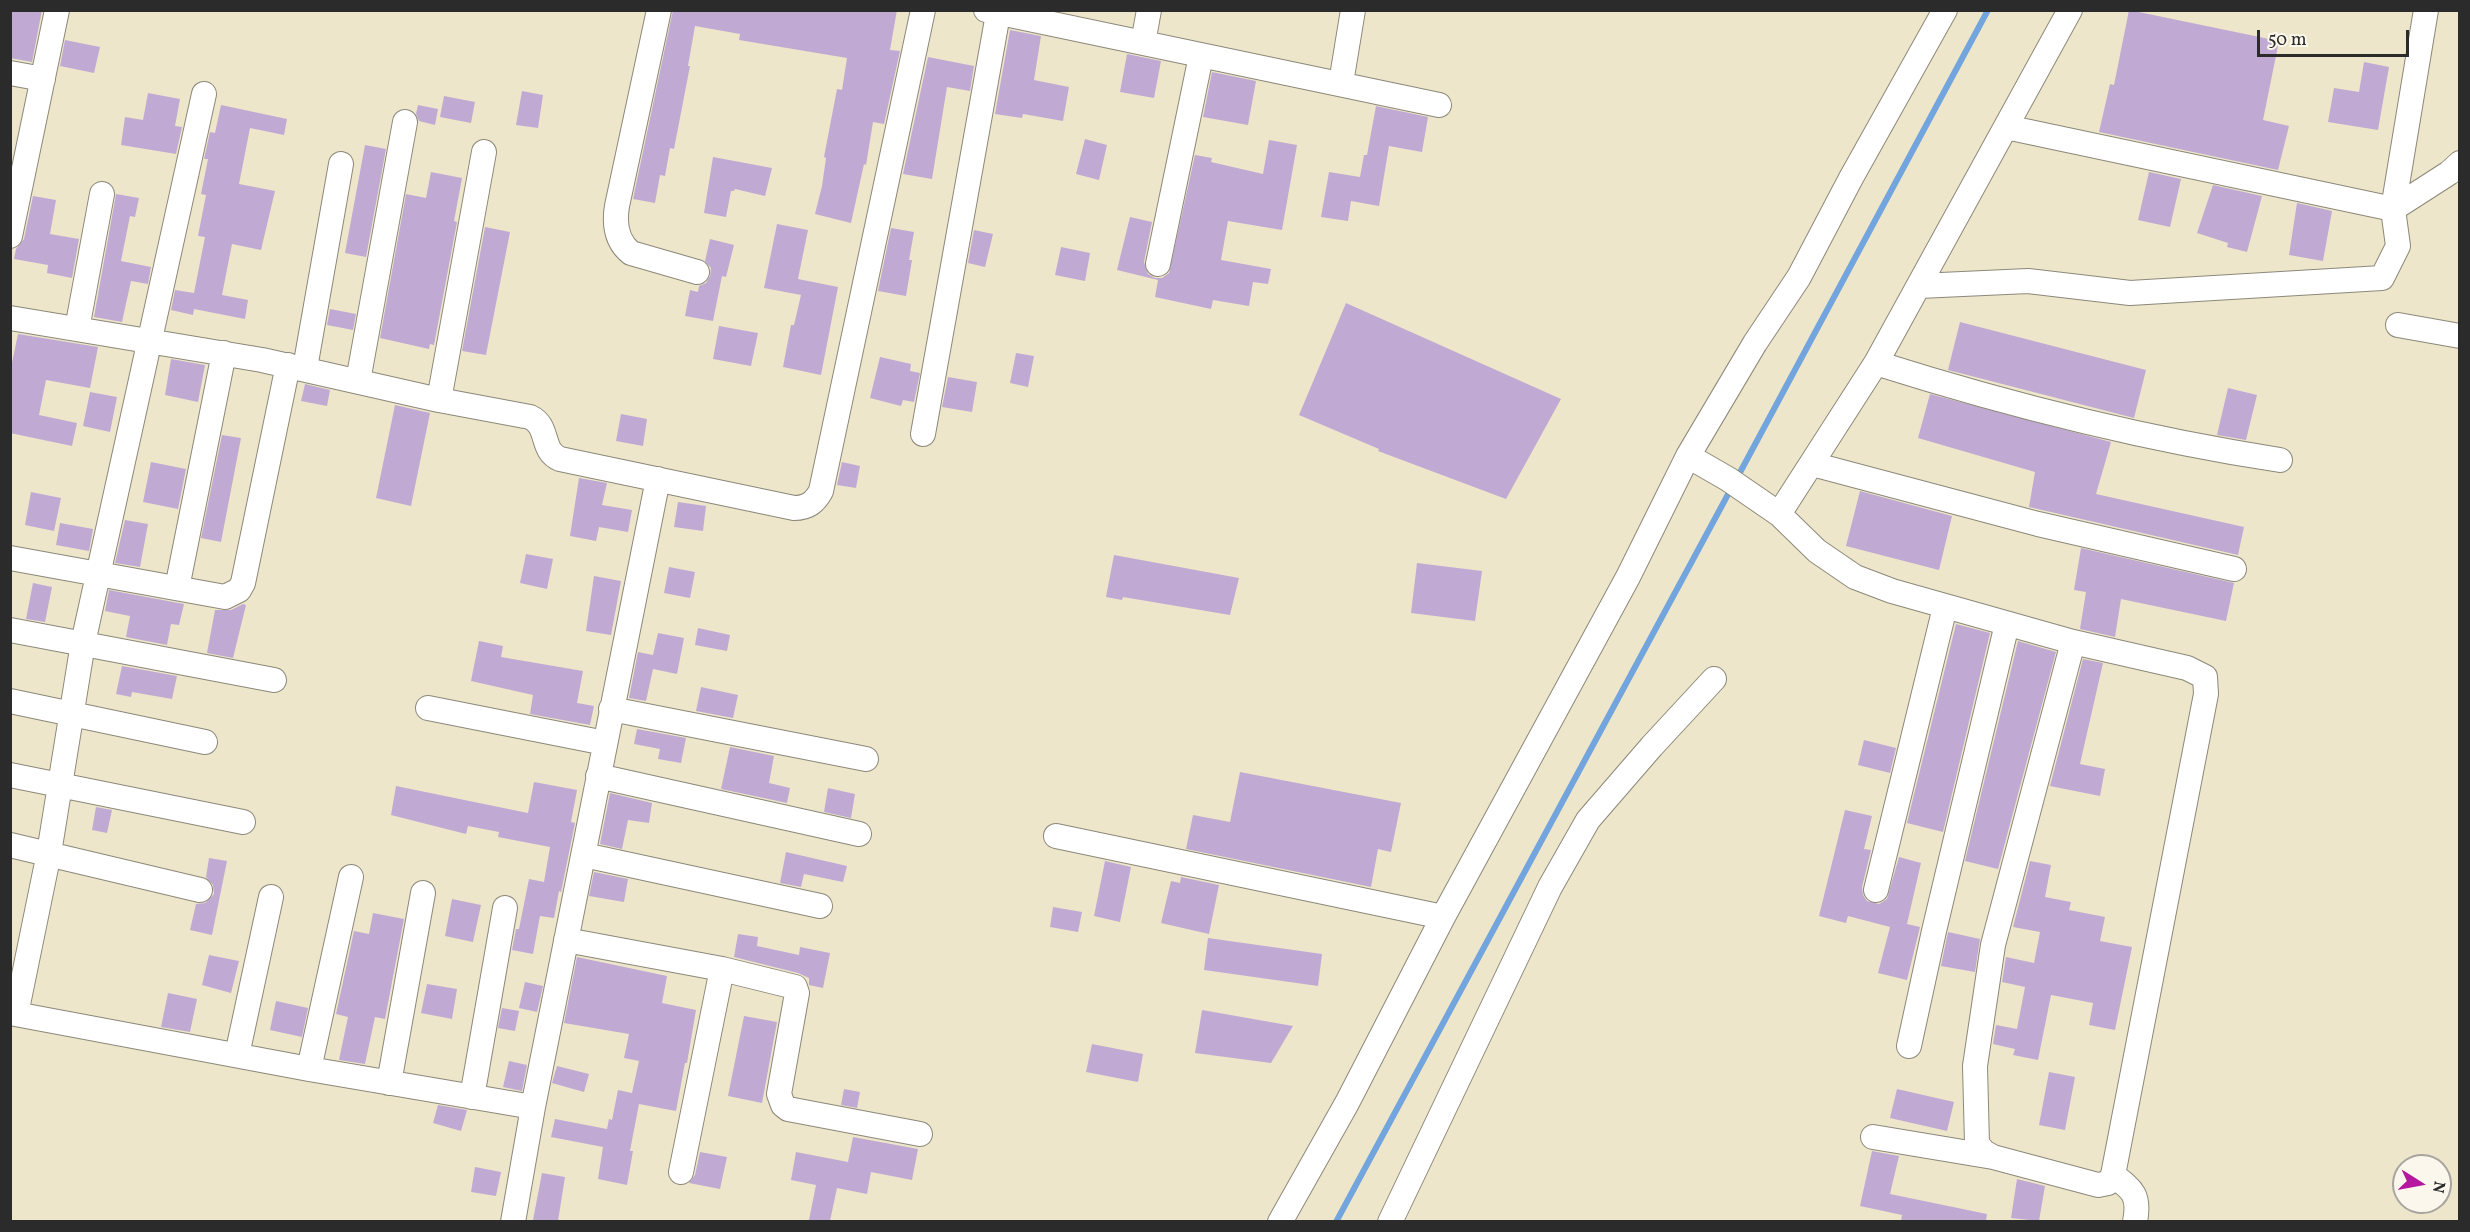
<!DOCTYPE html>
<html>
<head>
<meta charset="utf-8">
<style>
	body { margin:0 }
	#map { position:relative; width:2470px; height:1232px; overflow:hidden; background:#eee6ca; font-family:Vollkorn,serif }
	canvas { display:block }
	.frame { position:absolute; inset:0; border:12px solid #2b2b2b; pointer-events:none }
	.north { position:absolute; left:2392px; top:1154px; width:60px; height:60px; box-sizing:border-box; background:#fbf7ec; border:2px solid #a8a59f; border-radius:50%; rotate:101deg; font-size:16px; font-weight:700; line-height:24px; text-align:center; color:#2b2b2b }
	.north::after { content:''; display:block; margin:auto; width:21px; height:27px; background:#b5179e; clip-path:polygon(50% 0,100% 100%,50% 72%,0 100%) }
	.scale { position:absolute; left:2257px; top:30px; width:152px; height:27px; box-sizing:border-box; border:3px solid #2b2b2b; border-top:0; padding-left:8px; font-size:18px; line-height:21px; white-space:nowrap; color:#2b2b2b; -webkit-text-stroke:4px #fbf7ec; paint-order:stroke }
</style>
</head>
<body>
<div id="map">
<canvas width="2470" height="1232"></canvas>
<div class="frame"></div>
<div class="north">N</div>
<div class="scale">50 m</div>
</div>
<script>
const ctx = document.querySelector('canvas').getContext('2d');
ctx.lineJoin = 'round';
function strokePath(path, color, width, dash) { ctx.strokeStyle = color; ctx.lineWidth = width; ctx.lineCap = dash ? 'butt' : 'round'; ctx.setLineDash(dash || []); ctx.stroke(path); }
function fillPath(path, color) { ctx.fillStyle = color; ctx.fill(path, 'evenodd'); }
const stream = new Path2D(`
	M1737 478 1988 10
	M1336 1222 1732 487`);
const building = new Path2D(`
	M10 10H42L32 62 10 58Z
	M673 10H897L890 50 900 51 884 124 873 122 866 165 864 164 851 223 815 214 822 186 826 158 824 157 837 89 842 90 847 58 739 40 740 34 695 26 688 66H690L674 149 670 148 665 176 660 175 655 203 633 199Z
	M2129 10 2279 41 2263 120 2289 126 2278 170 2099 132 2110 84 2114 85Z
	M1010 30 1041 36 1034 80 1069 87 1063 121 1023 114 1022 118 995 114Z
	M65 40 100 47 94 73 60 66Z
	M1127 54 1161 61 1154 98 1120 92Z
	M928 57 974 66 970 91 947 87 932 179 903 174Z
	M2364 62 2389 67 2378 130 2328 122 2334 88 2359 92Z
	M1212 72 1256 81 1248 125 1203 117Z
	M522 91 543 95 538 128 516 125Z
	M148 93 180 99 175 126 182 127 176 154 121 145 125 117 143 120Z
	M444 96 475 102 471 123 440 117Z
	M221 105 287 119 284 135 250 128 239 184 275 191 261 250 232 244 222 295 248 300 245 319 194 309 193 315 171 310 175 290 194 293 205 237 198 236 206 195 201 194 208 159H204L210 132 215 133Z
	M418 105 438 109 435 125 419 121 416 114Z
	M1376 106 1428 117 1422 152 1389 146 1379 206 1351 201 1348 221 1321 217 1329 172 1360 177 1364 155H1367Z
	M1085 139 1107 145 1099 180 1076 174Z
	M1269 140 1297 145 1282 230 1228 221 1221 260 1271 269 1268 284 1253 282 1249 306 1213 300 1211 309 1155 297 1158 280 1117 270 1130 217 1152 222 1144 262 1148 274 1155 278H1162L1169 273 1195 155 1212 158 1211 162 1263 174Z
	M365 145 386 149 366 257 345 253Z
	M713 157 772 168 765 196 735 189 734 191H731L726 217 704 213Z
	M431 172 462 178 454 221 457 222 434 345 430 344 429 349 380 338 406 194 426 198Z
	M2149 172 2181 179 2170 227 2138 220Z
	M2213 185 2262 196 2247 252 2227 247 2228 243 2197 233Z
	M116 194 139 198 135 217 130 216 121 261 151 267 148 284 131 281 122 322 94 317Z
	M33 196 56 200 50 234 79 239 72 278 47 273 48 265 14 259 16 249 24 239Z
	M2297 203 2332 211 2323 261 2289 255Z
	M777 224 808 230 798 279 838 287 821 375 783 367 791 325H794L801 295 764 288Z
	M485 227 510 232 486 355 462 351Z
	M891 228 914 232 909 260H912L906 296 878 291Z
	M974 230 993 234 985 267 968 263Z
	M710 239 734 245 726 277 722 276 713 321 685 316 690 290 698 292 699 286 706 283 710 276 711 268 705 261Z
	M1061 247 1090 253 1085 281 1055 275Z
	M1346 303 1561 399 1506 499 1378 451 1379 449 1299 415Z
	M330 309 356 314 353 330 327 325Z
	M1960 322 2146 370 2134 418 1948 370Z
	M719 326 758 333 751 366 713 359Z
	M18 334 98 347 90 388 46 380 39 415 77 423 72 446 10 433V372Z
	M1016 353 1034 356 1028 387 1010 383Z
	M880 357 911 364 910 371 920 373 914 402 903 400 901 406 870 398Z
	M171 359 205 365 198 402 165 395Z
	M948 377 977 382 972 412 942 407Z
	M305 384 330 390 327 406 301 401Z
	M2228 388 2257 395 2246 440 2217 435Z
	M90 392 117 397 110 432 83 426Z
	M1930 394 2111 442 2096 494 2244 527 2238 555 2029 507 2035 472 1918 438Z
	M395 405 430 413 411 506 376 498Z
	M621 414 647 419 643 446 616 441Z
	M222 435 241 438 221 542 201 538Z
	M151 462 186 469 178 509 143 502Z
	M842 462 860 466 856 488 837 485Z
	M579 478 607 483 602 505 632 510 628 532 599 527 596 541 570 536Z
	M1860 491 1952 516 1939 570 1846 546Z
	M31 492 61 498 54 531 25 525Z
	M678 502 706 506 703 531 674 527Z
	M125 520 148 524 140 567 115 563Z
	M60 523 93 529 89 551 56 545Z
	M2081 548 2234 583 2226 621 2121 599 2115 637 2080 629 2086 592 2074 590Z
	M526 554 553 559 547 589 520 583Z
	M1114 555 1239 578 1230 615 1123 597 1122 600 1106 597Z
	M1417 563 1482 571 1475 621 1411 613Z
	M669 567 695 572 690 598 664 593Z
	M594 576 621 581 611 635 586 631Z
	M33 583 52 587 45 622 26 619Z
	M109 590 184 604 179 625 171 624 167 645 126 637 130 616 105 611Z
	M243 604 246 605 233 658 207 653 215 610H231Z
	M1956 624 1990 633 1943 832 1907 823Z
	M698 628 730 635 727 651 695 645Z
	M658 633 684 638 677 674 653 669 646 701 629 698 638 652 653 655Z
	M479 641 503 646 501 657 583 671 577 703 594 706 590 725 530 714 533 695 471 681Z
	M2018 641 2056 652 1998 869 1965 861Z
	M2083 659 2103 663 2080 764 2105 769 2100 796 2050 786Z
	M122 666 177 676 172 699 132 692 131 697 116 694Z
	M701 687 738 695 733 718 696 711Z
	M637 729 686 738 681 763 658 759 660 749 634 744Z
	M1864 740 1896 748 1890 773 1858 765Z
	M730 747 774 756 769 783 790 788 787 803 721 789Z
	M1240 772 1401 803 1391 852 1378 849 1371 887 1186 849 1193 815 1230 822Z
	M534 782 577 790 571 822 575 823 561 892 559 891 554 918 540 916 533 954 512 950 516 929H519L529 879 544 882 550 847 498 837 499 832 468 826 466 834 391 815 396 786 528 813Z
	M828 788 855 794 851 818 824 812Z
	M610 793 652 803 649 823 628 820 622 849 600 844Z
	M96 807 112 810 107 833 92 830Z
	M1845 810 1872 816 1864 849 1871 850 1862 887 1863 895 1867 901 1879 904 1887 899 1899 857 1921 863 1907 924 1920 927 1907 980 1878 973 1890 927 1848 916 1846 923 1819 916Z
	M786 852 847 866 843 882 804 874 801 887 780 883Z
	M209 858 227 861 212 935 190 930 196 904 205 903 214 894 213 885 206 877Z
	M1105 861 1131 867 1120 922 1094 916Z
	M2030 861 2051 865 2045 897 2071 902 2069 910 2105 917 2100 941 2132 947 2115 1030 2089 1025 2093 1003 2051 995 2038 1060 2013 1055 2015 1049 1993 1044 1996 1025 2017 1029 2025 987 2002 982 2006 957 2034 963 2040 932 2013 927Z
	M594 872 628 879 624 902 589 896Z
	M1181 877 1219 885 1209 934 1161 923 1171 881 1180 883Z
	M452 899 481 905 473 942 445 936Z
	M1053 907 1082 912 1078 932 1050 927Z
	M373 913 404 919 385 1019 375 1017 365 1064 339 1060 348 1017 336 1014 354 931 369 934Z
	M1948 932 1980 939 1975 972 1941 966Z
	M738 934 758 937 757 946 799 955 800 947 830 953 823 988 809 985V978L798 973 734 957Z
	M1208 938 1322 954 1318 986 1204 970Z
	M209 955 239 961 231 993 202 985Z
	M577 957 667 976 662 1003 696 1010 687 1063H685L676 1111 639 1104 630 1151H633L627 1185 598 1179 603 1147 551 1137 555 1119 607 1129 609 1119 612 1120 618 1090 632 1093 639 1061 624 1058 629 1034 564 1023Z
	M525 982 543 986 537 1012 519 1008Z
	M427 984 457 989 452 1019 421 1013Z
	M168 993 197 999 190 1032 161 1027Z
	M276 1001 308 1008 302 1037 270 1030Z
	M502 1008 519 1011 515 1031 498 1028Z
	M1202 1010 1293 1026 1271 1063 1195 1053Z
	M744 1016 777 1022 762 1103 728 1096Z
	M1092 1044 1143 1054 1138 1082 1086 1072Z
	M509 1061 527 1065 522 1091 503 1087Z
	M557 1066 589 1074 584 1092 552 1083Z
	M2049 1072 2075 1077 2065 1130 2039 1125Z
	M844 1089 860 1092 857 1108 841 1105Z
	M1897 1089 1954 1102 1947 1131 1890 1118Z
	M438 1105 467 1110 461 1131 433 1123Z
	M853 1137 918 1149 912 1180 871 1172 867 1194 837 1188 830 1221 809 1220 816 1185 791 1180 796 1152 848 1162Z
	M1872 1151 1899 1156 1890 1194 1987 1214 1986 1221H1901L1902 1215 1860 1206Z
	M700 1152 727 1157 720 1189 689 1183 695 1175Z
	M475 1167 501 1172 496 1196 471 1192Z
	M542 1173 565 1177 558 1221 533 1220Z
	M2017 1179 2045 1186 2039 1221 2011 1218Z`);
const street = new Path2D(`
	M659 10 617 206C614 224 616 241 631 253L697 272
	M986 10 1439 105
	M1143 43 1149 10
	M10 73 43 79
	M1341 83 1353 10
	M2006 127 2393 209 2449 173 2460 163
	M10 236 57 10
	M1158 264 1201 56
	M1919 286 2028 281 2130 293 2382 278 2398 246 2393 209 2426 10
	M10 318 262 360 439 400 530 417C550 426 540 451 560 459L794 508C808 508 815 502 821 491L923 10
	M2398 325 2460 336
	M77 329 102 194
	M1876 363C2009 405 2143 439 2280 460
	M305 368 341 164
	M358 381 405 122
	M439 400 484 152
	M923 434 998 14
	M1688 456 1728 479 1779 514 1817 551 1855 577 1892 591 2073 642 2187 668 2205 677 2206 694 2113 1175 2108 1183 2098 1185 1993 1157 1984 1152 1977 1144 1975 1066 1993 945 2073 642
	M1812 464 2038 524 2234 569
	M1779 514 1876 363 2070 10
	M10 558 225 597 239 590 243 583 288 365
	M177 588 224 353
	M10 630 274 680
	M10 701 205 742
	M428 708 605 743
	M611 709 866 759
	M10 775 243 822
	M598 776 859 834
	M1056 836 1443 917
	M10 845 200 890
	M584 855 820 906
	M1876 890 1945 607
	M566 940 722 969 795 987 797 993 779 1094 783 1105 788 1109 920 1134
	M10 1013 309 1069 533 1107
	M16 1014 49 853 83 643 204 94
	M1909 1046 1934 931 2007 624
	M237 1055 271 897
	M309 1069 351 877
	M389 1083 423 893
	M472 1097 505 908
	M1873 1137 1993 1157
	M681 1172 722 969
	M2113 1175C2133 1190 2140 1195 2135 1222
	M513 1222 533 1107 658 479
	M1280 1222 1347 1103 1443 917 1628 577 1688 456 1755 343 1799 277 1851 178 1945 10
	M1390 1222 1550 887 1588 820 1652 746 1714 679`);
strokePath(stream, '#72a5de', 6);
fillPath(building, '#c0aad3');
strokePath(street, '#8c887a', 26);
strokePath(street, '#fff', 24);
</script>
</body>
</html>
